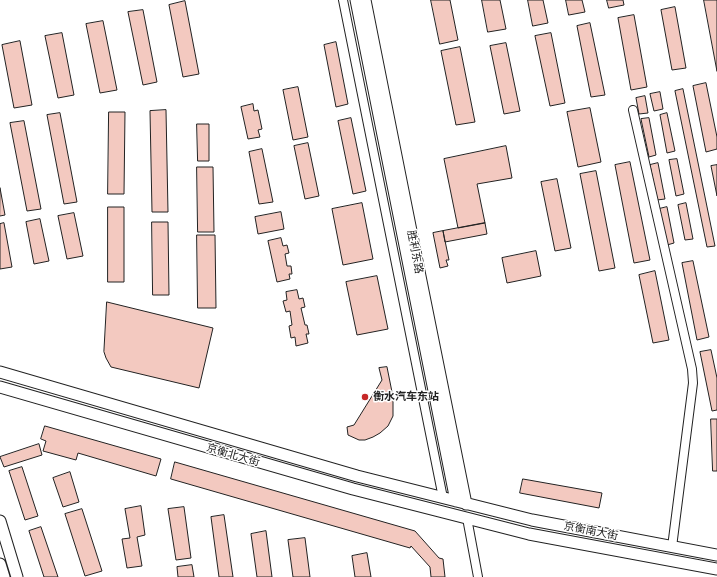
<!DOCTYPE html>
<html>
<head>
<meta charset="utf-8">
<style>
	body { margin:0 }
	canvas { display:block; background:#fff }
</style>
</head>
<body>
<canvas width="717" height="577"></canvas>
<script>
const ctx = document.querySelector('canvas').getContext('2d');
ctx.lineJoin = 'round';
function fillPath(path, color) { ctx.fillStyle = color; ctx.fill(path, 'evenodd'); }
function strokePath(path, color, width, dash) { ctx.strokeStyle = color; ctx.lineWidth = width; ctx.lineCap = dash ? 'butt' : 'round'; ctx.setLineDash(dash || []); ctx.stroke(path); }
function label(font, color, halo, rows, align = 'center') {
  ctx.font = font + ' Raleway,"Noto Sans SC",sans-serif'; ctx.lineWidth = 3; ctx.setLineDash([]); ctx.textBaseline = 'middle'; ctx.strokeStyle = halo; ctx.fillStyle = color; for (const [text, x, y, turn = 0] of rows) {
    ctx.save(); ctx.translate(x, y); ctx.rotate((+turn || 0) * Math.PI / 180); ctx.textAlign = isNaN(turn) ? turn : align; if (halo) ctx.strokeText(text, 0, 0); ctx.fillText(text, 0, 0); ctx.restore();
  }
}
const building = new Path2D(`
	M431 0H450L458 40 440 44Z
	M482 0H500L506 29 488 32Z
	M528 0H543L548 23 533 26Z
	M566 0H582L585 12 569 15Z
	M607 0H623L624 5 609 8Z
	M704 0H717V71Z
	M185 1 199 74 183 77 169 5Z
	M675 7 686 68 672 70 661 10Z
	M143 10 157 82 143 85 128 12Z
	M634 15 647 87 631 90 618 18Z
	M103 21 117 90 100 93 86 24Z
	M590 23 605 95 591 97 577 26Z
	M62 33 74 95 58 98 45 36Z
	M551 33 565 103 550 106 535 36Z
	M20 41 32 105 14 108 2 45Z
	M336 42 348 104 336 107 324 45Z
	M506 43 520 111 504 114 490 46Z
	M460 47 475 122 456 125 441 51Z
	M706 83 717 137V149L706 152 693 86Z
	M298 87 308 137 293 140 283 90Z
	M683 89 715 246 707 247 675 91Z
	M660 92 663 109 654 111 650 94Z
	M645 96 648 113 639 114 636 98Z
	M253 104 254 111 258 110 262 129 258 130 260 137 248 139 241 107Z
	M590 108 601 162 578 167 567 112Z
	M166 110 168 212H152L150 111Z
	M109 112H125L124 194H108Z
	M60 113 77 202 64 204 47 115Z
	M667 113 675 151 667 153 660 115Z
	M351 118 366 191 353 194 338 121Z
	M649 118 656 155 649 157 641 119Z
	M24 121 41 209 27 211 10 123Z
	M197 124H209V161H198Z
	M308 143 319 196 305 199 294 146Z
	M506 146 512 178 477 184 485 223 458 228 444 159Z
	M262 149 273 202 259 204 249 152Z
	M677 159 684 194 676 196 669 160Z
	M630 162 650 260 634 263 615 165Z
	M658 163 665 199 657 200 650 165Z
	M717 165V196L711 166Z
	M197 167H213L214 232H198Z
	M596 171 615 268 599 271 580 174Z
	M557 179 571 248 555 251 541 182Z
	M0 188 5 215 0 216Z
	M362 203 373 259 343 265 332 209Z
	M686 203 693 239 685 240 678 205Z
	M108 207H124V282H108Z
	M667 207 674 243 667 245 659 209Z
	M281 212 284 229 258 234 255 217Z
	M74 213 83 256 67 259 58 216Z
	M40 219 49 261 34 264 26 222Z
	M152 222H168L169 295H153Z
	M4 223 12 267 0 269V224Z
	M485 223 487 234 445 242 443 231Z
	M443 231 449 260H446L448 266 440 268 433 233Z
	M197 235H215L216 308H198Z
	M281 238 283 246 287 245 289 253 285 254 287 266H291L292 274H289L290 279 277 282 268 241Z
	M536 251 541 276 507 283 502 258Z
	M693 261 709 337 697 340 682 263Z
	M655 271 669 340 653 343 639 275Z
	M377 276 388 329 357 335 346 282Z
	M297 290 299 299 303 298 305 307 301 308 305 325H307L309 334H306L308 343 296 346 295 337 291 338 289 326 292 325 290 311 286 312 283 301 287 300 286 292Z
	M107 302 213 328 199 388 111 367 106 358 104 352Z
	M711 350 717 378V410L712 411 700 352Z
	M387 367 393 397V416L388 426 380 433 373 437 365 440H359L348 435 347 427 354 425 382 380 379 368Z
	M711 419H717V471H713Z
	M45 426 161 459 156 476 78 453 76 460 43 451 46 441 41 439Z
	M39 444 42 455 4 467 0 457Z
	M175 462 415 531 439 558 443 559 445 577H431L430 567 411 546 410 548 171 479Z
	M22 467 38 516 25 520 9 471Z
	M70 472 79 502 63 507 53 478Z
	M523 479 602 493 599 508 520 493Z
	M141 506 145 535 137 537 142 566 127 568 122 539 130 538 125 509Z
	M184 507 191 558 176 560 168 509Z
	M82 509 102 571 85 576 65 514Z
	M224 515 233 577H219L211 517Z
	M41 527 58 577H44L29 531Z
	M266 531 272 577H257L251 534Z
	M305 538 310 577H293L288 540Z
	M367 553 371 577H355L352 556Z
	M192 565 194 577H178L177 567Z`);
const minor = new Path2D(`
	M343 0 443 498
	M633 110 692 369 693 383 672 547
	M467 518 478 577`);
const major = new Path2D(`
	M356 0 456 501
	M365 0 420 276 466 504
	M0 372 357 476 532 520 717 555
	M0 387 353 489 529 534 717 569
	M0 521 17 577
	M0 564 4 577`);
const markers = [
	[365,397,4,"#c62828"]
];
const streetNames = [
	["胜利东路",415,252,79],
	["京衡北大街",233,455,16],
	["京衡南大街",591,531,11]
];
const poiNames = [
	["衡水汽车东站",373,397]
];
fillPath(building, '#f3c9c0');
strokePath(building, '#222', 1);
strokePath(minor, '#222', 10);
strokePath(major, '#222', 13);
strokePath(minor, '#fff', 8);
strokePath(major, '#fff', 11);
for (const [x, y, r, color] of markers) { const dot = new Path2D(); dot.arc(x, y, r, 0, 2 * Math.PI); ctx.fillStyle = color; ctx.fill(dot); strokePath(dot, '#fff', 1.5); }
label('11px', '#222', '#fff', streetNames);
label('bold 11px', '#222', '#fff', poiNames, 'left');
</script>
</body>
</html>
